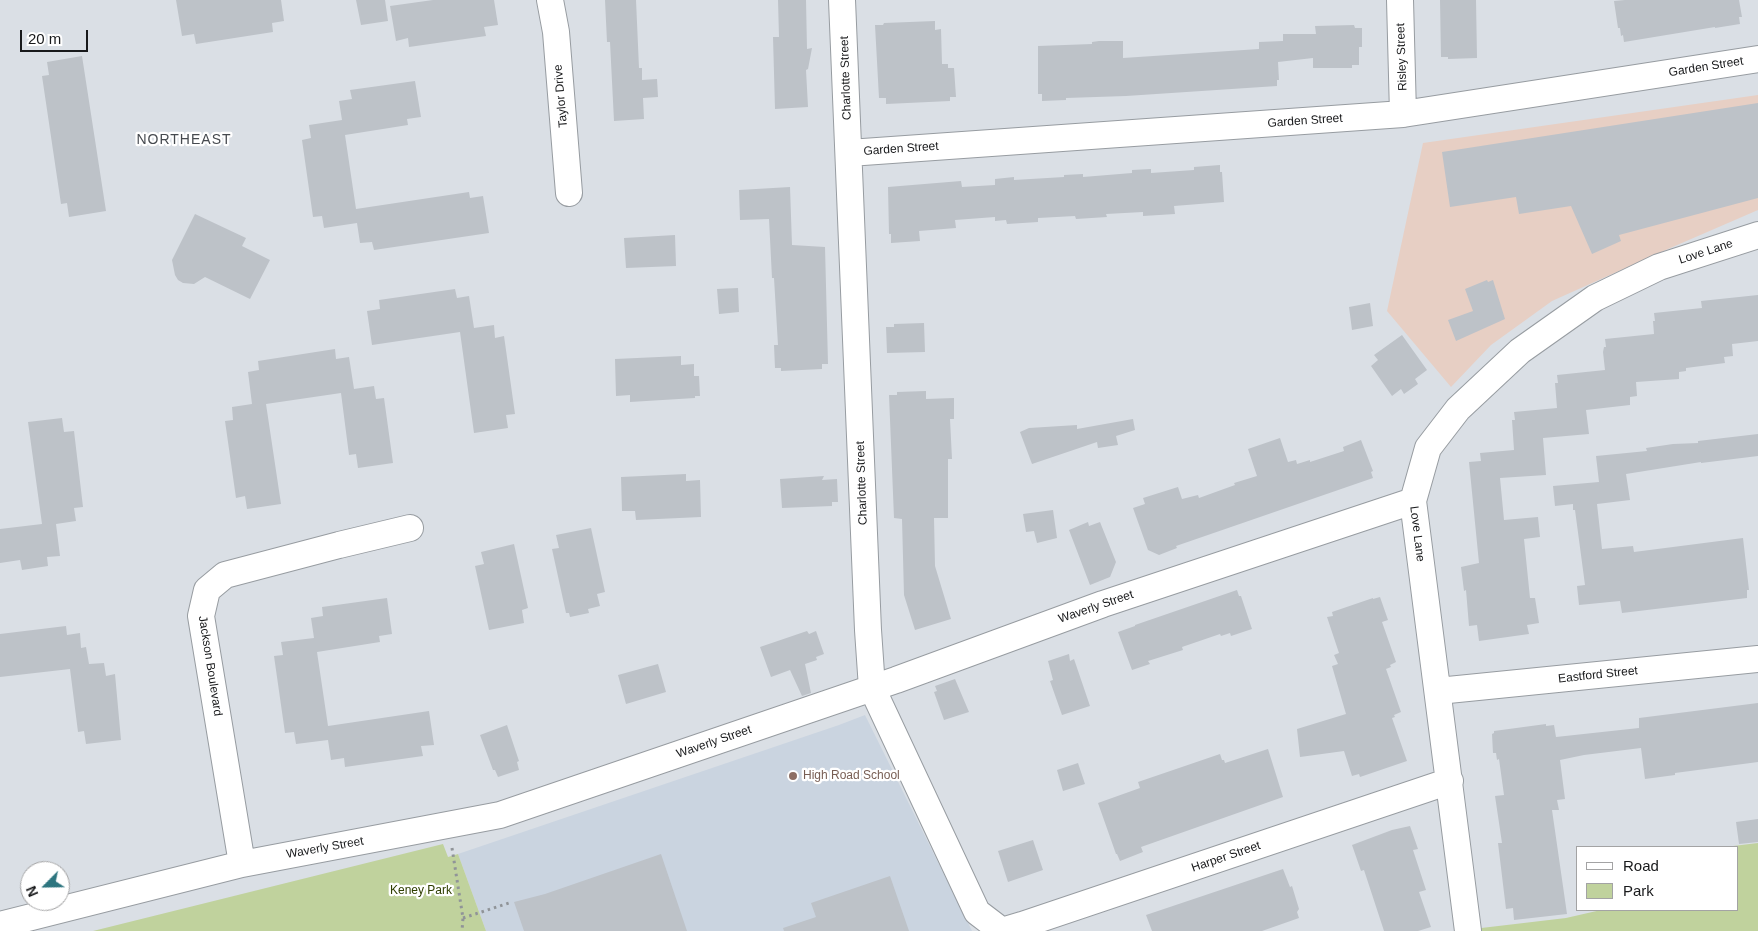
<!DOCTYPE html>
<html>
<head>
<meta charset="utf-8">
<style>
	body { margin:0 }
	#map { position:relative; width:1758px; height:931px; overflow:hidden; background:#dadfe5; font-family:Arial,sans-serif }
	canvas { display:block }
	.legend { position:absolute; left:1576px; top:846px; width:162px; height:65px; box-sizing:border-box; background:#fff; border:1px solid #a3a3a4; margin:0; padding:6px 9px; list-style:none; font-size:15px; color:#18191b }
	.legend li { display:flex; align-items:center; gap:10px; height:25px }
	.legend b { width:25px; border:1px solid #a3a3a4 }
	.north { position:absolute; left:20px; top:861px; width:50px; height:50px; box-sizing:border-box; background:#fff; border:1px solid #a3a3a4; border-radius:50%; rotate:247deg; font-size:14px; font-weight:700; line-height:20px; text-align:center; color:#18191b }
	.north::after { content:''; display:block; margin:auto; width:18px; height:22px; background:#2d757f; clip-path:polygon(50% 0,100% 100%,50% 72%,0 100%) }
	.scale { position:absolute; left:20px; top:30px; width:68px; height:22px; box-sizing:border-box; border:2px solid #18191b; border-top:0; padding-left:6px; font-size:15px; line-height:18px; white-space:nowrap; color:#18191b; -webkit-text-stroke:4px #fff; paint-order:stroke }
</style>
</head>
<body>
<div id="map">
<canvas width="1758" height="931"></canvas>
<ul class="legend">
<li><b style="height:6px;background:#fff"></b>Road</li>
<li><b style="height:14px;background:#c0d29d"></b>Park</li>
</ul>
<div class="north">N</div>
<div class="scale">20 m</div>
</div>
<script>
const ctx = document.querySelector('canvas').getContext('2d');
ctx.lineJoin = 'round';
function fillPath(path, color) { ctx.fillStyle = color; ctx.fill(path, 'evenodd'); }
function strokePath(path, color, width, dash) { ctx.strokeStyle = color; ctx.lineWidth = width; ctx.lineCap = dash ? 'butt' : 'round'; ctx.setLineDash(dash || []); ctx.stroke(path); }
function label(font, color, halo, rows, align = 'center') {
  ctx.font = font + ' Arial,sans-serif'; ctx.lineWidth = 4.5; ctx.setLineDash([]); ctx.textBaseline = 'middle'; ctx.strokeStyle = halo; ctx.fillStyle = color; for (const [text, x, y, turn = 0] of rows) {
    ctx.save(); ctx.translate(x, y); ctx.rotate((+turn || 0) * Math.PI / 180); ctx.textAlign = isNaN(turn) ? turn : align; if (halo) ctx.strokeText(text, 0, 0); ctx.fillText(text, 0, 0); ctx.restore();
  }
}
const commercial = new Path2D(`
	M1758 95V210L1668 249 1552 301 1491 345 1451 387 1387 311 1423 143Z`);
const built = new Path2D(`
	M865 715 972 931H486L458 854 839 725Z`);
const green = new Path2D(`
	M1758 843V931H1456L1566 918 1601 910H1737V847H1725Z
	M443 844 448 857 458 854 486 931H93Z`);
const building = new Path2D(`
	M176 0H281L284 21 272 23 273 32 196 44 194 34 182 36Z
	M356 0H385L388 21 361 25Z
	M433 0H494L498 25 484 27 486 36 409 47 408 38 396 41 390 6Z
	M605 0H636L639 68H642V80L657 79 658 97 643 98 644 119 614 121 610 42H607Z
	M778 0H806L807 49 812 48 808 69 806 70 808 107 775 109 773 37H779Z
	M1440 0H1476L1477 58 1448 59V57H1441Z
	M1625 0H1739L1742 17H1739L1740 24 1715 28V27L1624 42 1623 35 1621 36 1620 28H1618L1614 1Z
	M935 21V30L941 29 942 64H948V68H954L956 97H950V101L886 104V98H879L875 25H883L884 23Z
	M1354 25 1355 28H1362V47H1359V65H1352V68H1313V58L1278 62 1279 80H1277V86L1126 96 1066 98V100L1042 101V94H1038V46L1092 44V42L1099 41H1123V58L1259 49V42L1283 41V34H1316L1315 26Z
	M82 56 106 211 69 217 67 203 61 204 42 76 49 75 47 62Z
	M415 81 421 117 407 119 408 125 345 135 356 209 469 192 470 198 483 196 489 233 374 250 372 242 360 243 357 223 324 228 322 216 313 217 302 140 311 138 309 125 342 120 339 101 352 99 350 90Z
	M1758 103V198L1619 235 1621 241 1592 254 1571 206 1519 214 1516 197 1450 207 1442 152Z
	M1220 165V172H1222L1224 202 1174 206 1175 214 1143 216V212L1106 214 1107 217 1076 219 1075 216 1038 218V222L1007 224 1006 220 995 221V217L955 220 956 228 919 231 920 241 891 243V234H889L888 187 961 181 962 187 995 185V179L1014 177V180L1064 177V175L1083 174V177L1132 173V170L1151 169V173L1194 170V167Z
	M790 187 792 245 825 247 828 364H822V369L781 371V368H775L774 345H778L774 278H772L769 219 740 220 739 190Z
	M195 214 246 238 242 246 270 260 250 299 205 277 194 284 183 283 178 280 175 275 172 260Z
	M675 235 676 266 626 268 624 238Z
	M1487 280 1488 282 1493 280 1505 319 1456 341 1448 320 1473 311 1465 289Z
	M738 288 739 312 719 314 717 289Z
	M455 289 457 298 469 296 474 328 494 325 495 338 504 336 515 414 506 415 508 428 474 433 460 332 372 345 367 311 380 309 379 300Z
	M1758 295V341L1732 344 1733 356 1724 357 1725 363 1686 368V371L1679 372V379L1636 382 1637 396 1630 397V405L1586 410 1589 434 1543 438 1546 475 1500 478 1504 520 1538 517 1540 537 1524 539 1530 598H1535L1539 623 1527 625 1529 634 1479 641 1477 625 1469 626 1466 590 1464 591 1461 567 1479 563 1469 462 1481 461 1480 453 1514 450 1512 420H1515L1514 412 1557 408 1555 383H1558L1557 375 1605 370 1603 352 1604 347H1606L1605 339 1654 334 1653 321H1655L1654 313 1702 308 1701 301Z
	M1370 303 1373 326 1352 330 1349 307Z
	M924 323 925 352 887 353 886 327H894V324Z
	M1402 335 1427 370 1415 379 1418 384 1404 394 1401 389 1392 396 1371 366 1378 360 1374 355Z
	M335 349 336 359 349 357 354 389 374 386 376 399 384 398 393 463 358 468 356 454 349 455 341 393 266 404 281 504 247 509 245 496 236 498 225 421 233 420 232 407 252 404 248 372 259 370 258 361Z
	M681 356V365L694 364V376H699L700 396H695V398L630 402V395L616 396 615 359Z
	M926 391V399L954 398V419H950L952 459H948V518H934L935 566 951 619 915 630 904 595 902 519 894 518 889 395H897V392Z
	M62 418 64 432 74 431 83 507 74 508 76 521 56 524 60 556 47 557 48 566 22 570 20 560 0 563V529L42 524 28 422Z
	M1133 419 1135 430 1116 436 1118 445 1098 448 1097 442 1032 464 1020 432 1029 428 1077 425V429Z
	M1758 434V456L1701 463V462L1626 474 1630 500 1597 504 1602 549 1633 546 1634 552 1743 538 1749 590H1747V598L1622 613 1620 601 1579 605 1577 586 1585 585 1575 510H1573V504L1555 506 1553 486 1599 482 1596 456 1647 451 1646 448 1673 444 1698 443V441Z
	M1280 438 1288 462 1296 460 1297 464 1310 460V462L1344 451 1343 447 1361 440 1373 471 1371 472 1373 478 1176 546 1177 548 1159 555 1148 550 1133 508 1145 504 1143 498 1178 487 1182 499 1198 495 1199 498 1235 485 1234 483 1257 476 1248 449Z
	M686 474V481L700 480 701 517 636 520 635 511H622L621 477Z
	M824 476 822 480 837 479 838 502H832V506L782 508 780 479Z
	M1053 510 1057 538 1037 543 1034 531 1026 532 1023 514Z
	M1088 522 1089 526 1100 522 1116 562 1110 577 1090 585 1069 530Z
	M591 528 605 592 597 594 600 606 588 609 589 613 570 617 569 613H566L552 549 559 548 556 535Z
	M514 544 528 608 522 610 524 623 489 630 475 566 484 564 481 552Z
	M1237 590 1239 596H1241L1252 629 1231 636 1230 633 1221 636 1220 634 1182 647 1183 650 1148 661 1150 664 1132 670 1118 632 1135 626V625Z
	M1380 597 1388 620 1382 622 1396 662 1390 665 1391 667 1386 669 1401 712 1394 715 1395 717 1392 718 1407 761 1360 777 1359 774 1352 776 1344 751 1300 757 1297 729 1346 714 1332 666 1338 664 1334 655 1339 653 1327 617 1333 616 1332 612 1373 598V599Z
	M387 598 392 634 379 636 380 642 317 652 328 726 429 711 434 745 421 746 423 756 345 767 344 758 331 760 328 740 296 744 294 732 285 733 274 656 283 655 281 642 314 638 311 618 323 616 322 607Z
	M66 626 67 635 80 633 81 648 86 647 89 664 104 663 106 676 115 674 121 740 86 744 84 731 78 732 70 669 0 677V634Z
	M807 631 809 634 816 631 824 654 816 657 817 660 805 664 811 693 802 696 790 670 771 677 760 647Z
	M1069 654 1070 661 1074 659 1090 706 1062 715 1050 681 1053 680 1048 661Z
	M658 664 666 692 626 704 618 675Z
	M955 679 969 712 944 720 934 692 937 691 935 686Z
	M1758 703V762L1675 773V775L1645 779 1641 748 1584 755 1560 760 1565 799 1557 800 1559 810H1552L1567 914 1514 920 1513 908 1506 909 1498 843H1502L1495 796 1504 795 1499 759 1497 760 1496 753H1493L1492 734 1494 733V731L1546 724V726L1554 725 1556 737 1639 728V718Z
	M507 725 519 761 517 762 519 770 498 777 495 770H493L480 735Z
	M1268 749 1283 797 1141 847 1143 852 1120 861 1117 854H1116L1098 803 1140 788 1138 782 1220 754 1222 760H1224L1225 763Z
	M1078 763 1085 784 1063 791 1057 770Z
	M1758 819V842L1739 844 1736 822Z
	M1410 826 1418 849 1413 850 1426 890 1419 892 1431 927 1418 931H1384L1364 870 1361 871 1352 845 1392 830Z
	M1033 840 1043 870 1008 882 998 851Z
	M661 854 687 931H524L514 902 545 894Z
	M1283 869 1290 887 1292 886 1299 909 1297 912 1299 918 1262 931H1152L1146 915Z
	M890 876 909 931H784L783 928 816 917 811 903Z`);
const path = new Path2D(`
	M452 848 463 918 462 931
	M463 918 509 903`);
const minor = new Path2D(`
	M550 0 556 32 569 193
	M842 0 868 630 872 688 977 912 1002 931 1022 925 1450 781
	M1400 0 1403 114
	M849 153 1403 114 1758 59
	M1438 691 1758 659
	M242 864 201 616 207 590 225 575 339 545 410 528
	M0 925 242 864 500 815 896 680 1103 604 1413 501
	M1468 931 1413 501 1428 448 1458 409 1520 351 1595 298 1659 267 1758 235`);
const markers = [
	[793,776,5,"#8d6e63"]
];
const streetNames = [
	["Risley Street",1402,57,-92],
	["Garden Street",1706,67,-9],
	["Charlotte Street",846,78,-92],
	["Taylor Drive",561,96,-95],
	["Garden Street",1305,121,-4],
	["Garden Street",901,149,-4],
	["Love Lane",1706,252,-18],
	["Charlotte Street",862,483,-92],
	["Love Lane",1417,534,83],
	["Waverly Street",1096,607,-19],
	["Jackson Boulevard",210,666,81],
	["Eastford Street",1598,675,-6],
	["Waverly Street",714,742,-19],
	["Waverly Street",325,848,-10],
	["Harper Street",1226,857,-19]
];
const educationNames = [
	["High Road School",803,776]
];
const parkNames = [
	["Keney Park",421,891]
];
const neighbourhoodNames = [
	["NORTHEAST",184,140]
];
fillPath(commercial, '#e7cfc4');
fillPath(built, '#cad4e0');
fillPath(green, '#c0d29d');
fillPath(building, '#bdc2c8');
strokePath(minor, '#979ca1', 28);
strokePath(path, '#909498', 3, [2.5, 4]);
strokePath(minor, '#fff', 26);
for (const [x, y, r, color] of markers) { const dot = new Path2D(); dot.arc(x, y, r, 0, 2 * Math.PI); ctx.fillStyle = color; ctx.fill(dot); strokePath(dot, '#fff', 2); }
label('12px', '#18191b', '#fff', streetNames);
label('12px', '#785e54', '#fff', educationNames, 'left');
label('12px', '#2f3e00', '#fff', parkNames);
ctx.letterSpacing = '1px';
label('14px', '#464a4f', '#fff', neighbourhoodNames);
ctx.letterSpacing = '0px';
</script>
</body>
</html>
